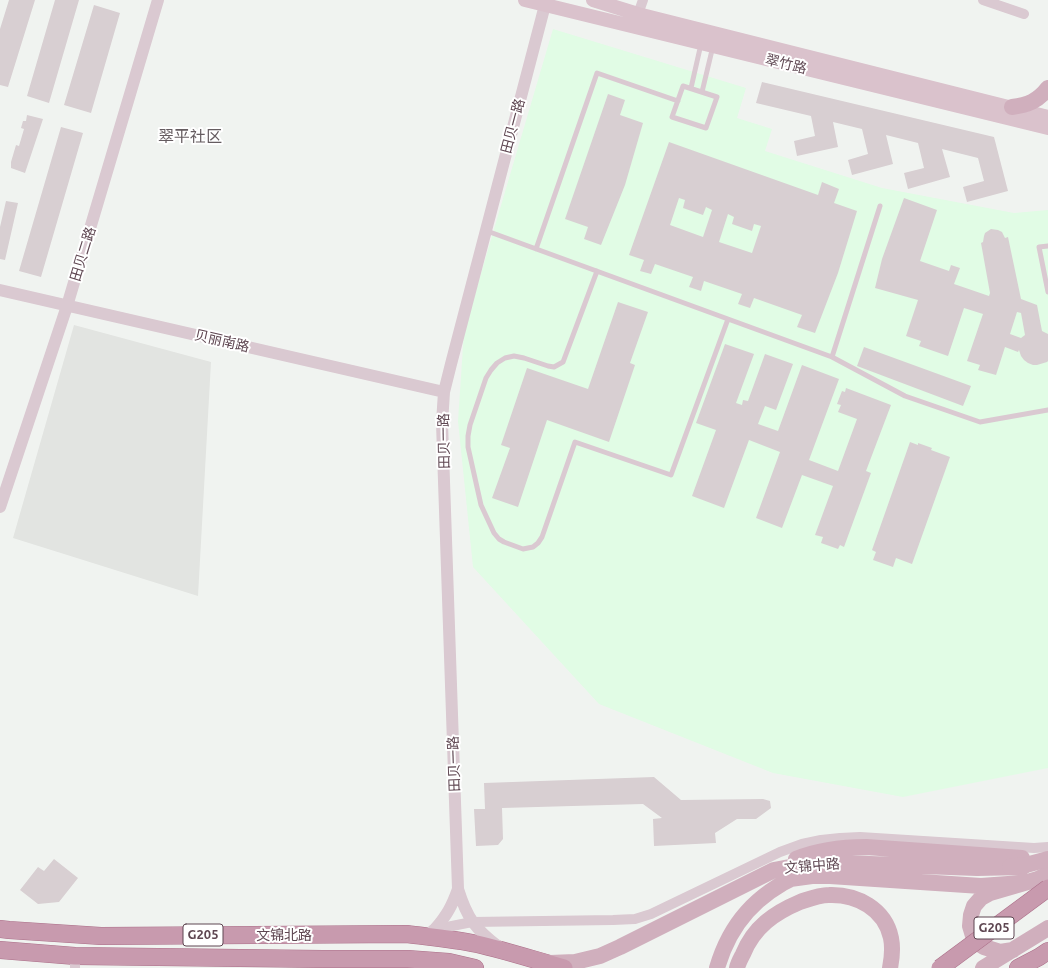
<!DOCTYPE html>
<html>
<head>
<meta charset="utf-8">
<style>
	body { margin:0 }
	canvas { display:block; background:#f0f3f0 }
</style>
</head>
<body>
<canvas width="1048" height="968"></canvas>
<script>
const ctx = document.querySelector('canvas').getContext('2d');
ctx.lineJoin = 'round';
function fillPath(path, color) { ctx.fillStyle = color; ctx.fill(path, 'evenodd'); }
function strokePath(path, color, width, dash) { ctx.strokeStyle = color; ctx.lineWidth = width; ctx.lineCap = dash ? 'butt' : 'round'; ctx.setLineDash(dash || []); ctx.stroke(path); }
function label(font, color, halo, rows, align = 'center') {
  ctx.font = font + ' Ubuntu,"Noto Sans SC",sans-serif'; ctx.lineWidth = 4; ctx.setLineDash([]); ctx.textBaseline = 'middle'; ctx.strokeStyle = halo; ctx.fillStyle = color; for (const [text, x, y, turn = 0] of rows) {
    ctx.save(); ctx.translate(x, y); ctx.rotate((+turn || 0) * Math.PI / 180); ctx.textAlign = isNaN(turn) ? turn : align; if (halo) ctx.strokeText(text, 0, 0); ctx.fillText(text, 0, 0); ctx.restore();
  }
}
const education = new Path2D(`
	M74 325 211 362 198 596 13 538Z`);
const medical = new Path2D(`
	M553 29 746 88 737 118 772 129 765 151 882 188 1014 213 1048 210V768L903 797 773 773 599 704 473 567 458 421 464 331Z`);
const building = new Path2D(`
	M9 0H35L8 87 0 85V29Z
	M55 0H79L49 103 27 96Z
	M94 5 120 13 91 113 64 105Z
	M762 82 994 137 1008 191 967 202 963 187 984 181 978 158 942 149 950 177 908 189 904 173 924 168 918 143 886 135 893 164 852 175 848 160 868 154 862 129 833 122 838 147 797 156 794 141 815 136 811 116 756 103Z
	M608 94 625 100 620 115 643 123 625 185 601 245 584 239 588 227 565 219Z
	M27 115 43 119 25 173 11 168V162L16 145 19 146 24 129 21 128 23 121H26Z
	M61 127 83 133 41 277 19 271Z
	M669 142 818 195 822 182 839 189 834 203 857 211 838 273 815 333 797 327 802 315 754 298 750 308 738 304 742 294 704 281 701 291 689 287 693 277 655 264 651 274 640 271 644 260 629 255ZM679 198 685 200 683 208 703 215 706 207 712 210 703 237 670 225ZM728 214 734 217 732 224 752 231 754 224 761 226 752 253 719 242Z
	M904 198 937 210 920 261 949 271 951 265 960 268 954 284 989 296 990 293 981 243 983 242 984 236 985 233 991 229 998 230 1002 232 1005 238 1008 237 1021 299 1037 305 1042 331 1048 334V361L1047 362 1037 365H1033L1028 363 1024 360 1021 356 1019 350 1018 352 1005 347 996 375 978 370 980 365 967 361 983 314 964 308 948 356 919 346 921 341 906 336 918 300 875 288 882 259ZM1017 312 1021 313 1025 335 1021 338 1010 334Z
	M6 201 18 203 5 260 0 259V227Z
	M618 302 648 312 630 363 635 365 609 442 547 420 518 507 492 498 510 448 501 445 527 368 588 389Z
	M725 344 754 354 736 403 742 405 743 400 748 401 765 354 793 364 776 410 765 406 758 424 778 431 802 365 839 379 809 460 838 471 857 419 838 412 841 405 837 404 842 391 845 392 846 388 891 405 866 471 871 473 844 547 840 545 838 549 821 543 823 537 815 535 833 486 802 475 782 528 756 518 780 452 749 440 724 508 692 496 716 430 696 423Z
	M864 347 971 386 963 406 857 366Z
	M910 442 918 445V443L932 448 931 450 950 457 912 564 896 558 893 567 873 560 876 552 872 550Z
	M654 777 681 800 763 799 770 801 771 808 756 819H737L715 833 716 843 654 846 653 819 662 818 643 804 502 808 503 839 498 845 476 846 474 809H485L484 783Z
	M54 859 78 878 59 902 38 904 20 890 38 867 44 871Z`);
const service = new Path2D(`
	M683 86 717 97 706 128 672 117Z
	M691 88 701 44
	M702 92 713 46
	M487 231 832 357 905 396 980 422 1048 410
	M1048 246 1039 247 1048 292
	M536 249 597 73 678 101
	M597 271 563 362 554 367 548 366 524 358 514 356 505 358 497 363 491 370 486 378 470 425 468 436V447L481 505 494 533 499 539 504 542 523 549 533 547 538 543 542 537 575 442 671 475 728 319
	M832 357 880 206`);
const minor = new Path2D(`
	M983 0 1024 14
	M638 14 643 0
	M432 930 472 922 613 920 635 919 651 914 780 852 802 844 821 840 840 838 860 837 1034 848 1048 847
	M75 968V956`);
const tertiary = new Path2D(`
	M0 290 444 392
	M0 507 67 306 158 0
	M435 929C447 915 452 906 458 889
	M499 947C475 929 467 918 458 889L442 423 444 392 451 364 545 5`);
const secondary = new Path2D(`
	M525 0 1048 128
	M593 0 638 14 1048 117`);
const primary = new Path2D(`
	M1012 107C1028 105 1038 101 1048 88
	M796 859C818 850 842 847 866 847L1022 858
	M790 879 812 876H830L981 886 1022 883
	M1013 950 1000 952 984 947 978 943 973 936 970 926 971 915 974 906 981 898 990 893 1038 879 1048 874
	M550 963 575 962 600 956 620 947 774 870C797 865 819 863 843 863L977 868 1023 867
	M717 968C730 923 757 894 799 875
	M737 968C738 963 741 958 743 954 754 927 774 913 800 902 809 899 819 895 829 895 857 894 885 909 891 938 893 948 892 958 890 968
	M983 968 1048 928`);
const trunk = new Path2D(`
	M0 929 9 930 101 936 407 934C430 937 454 939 477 944 507 951 535 960 564 968
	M0 950 75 956 323 959H408L449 962 475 968
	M1018 968 1039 957 1048 951`);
const primaryBridge = new Path2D(`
	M1010 867 1026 865 1048 859`);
const trunkBridge = new Path2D(`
	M940 968 1048 888`);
const shields = [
	[994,928,40],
	[203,935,40]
];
const shieldNames = [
	["G205",994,928],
	["G205",203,935]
];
const streetNames = [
	["翠竹路",786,64,14],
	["田贝一路",513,126,-75],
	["田贝二路",83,254,-73],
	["贝丽南路",222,341,13],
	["田贝一路",444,441,-91],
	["田贝一路",454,764,-92],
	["文锦中路",812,866,-5],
	["文锦北路",284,935]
];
const quarterNames = [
	["翠平社区",190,137]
];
fillPath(education, '#e2e4e1');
fillPath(medical, '#e1fce5');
fillPath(building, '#d8cfd2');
strokePath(trunk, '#ac718a', 18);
strokePath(service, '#dac9d1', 5);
strokePath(minor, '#dac9d1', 10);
strokePath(tertiary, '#dac9d1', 12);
strokePath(secondary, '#dac2cc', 14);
strokePath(primary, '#d0afbd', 16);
strokePath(trunk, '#c89aae', 17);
strokePath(trunkBridge, '#ac718a', 18, []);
strokePath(primaryBridge, '#d0afbd', 16);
strokePath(trunkBridge, '#c89aae', 17);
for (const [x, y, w] of shields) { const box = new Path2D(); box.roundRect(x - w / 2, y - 11, w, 22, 3); ctx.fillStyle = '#fff'; ctx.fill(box); strokePath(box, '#5f4752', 1); }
label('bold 13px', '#5f4752', null, shieldNames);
label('14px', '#5f4752', '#fff', streetNames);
label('16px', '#655c60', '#fff', quarterNames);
</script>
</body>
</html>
